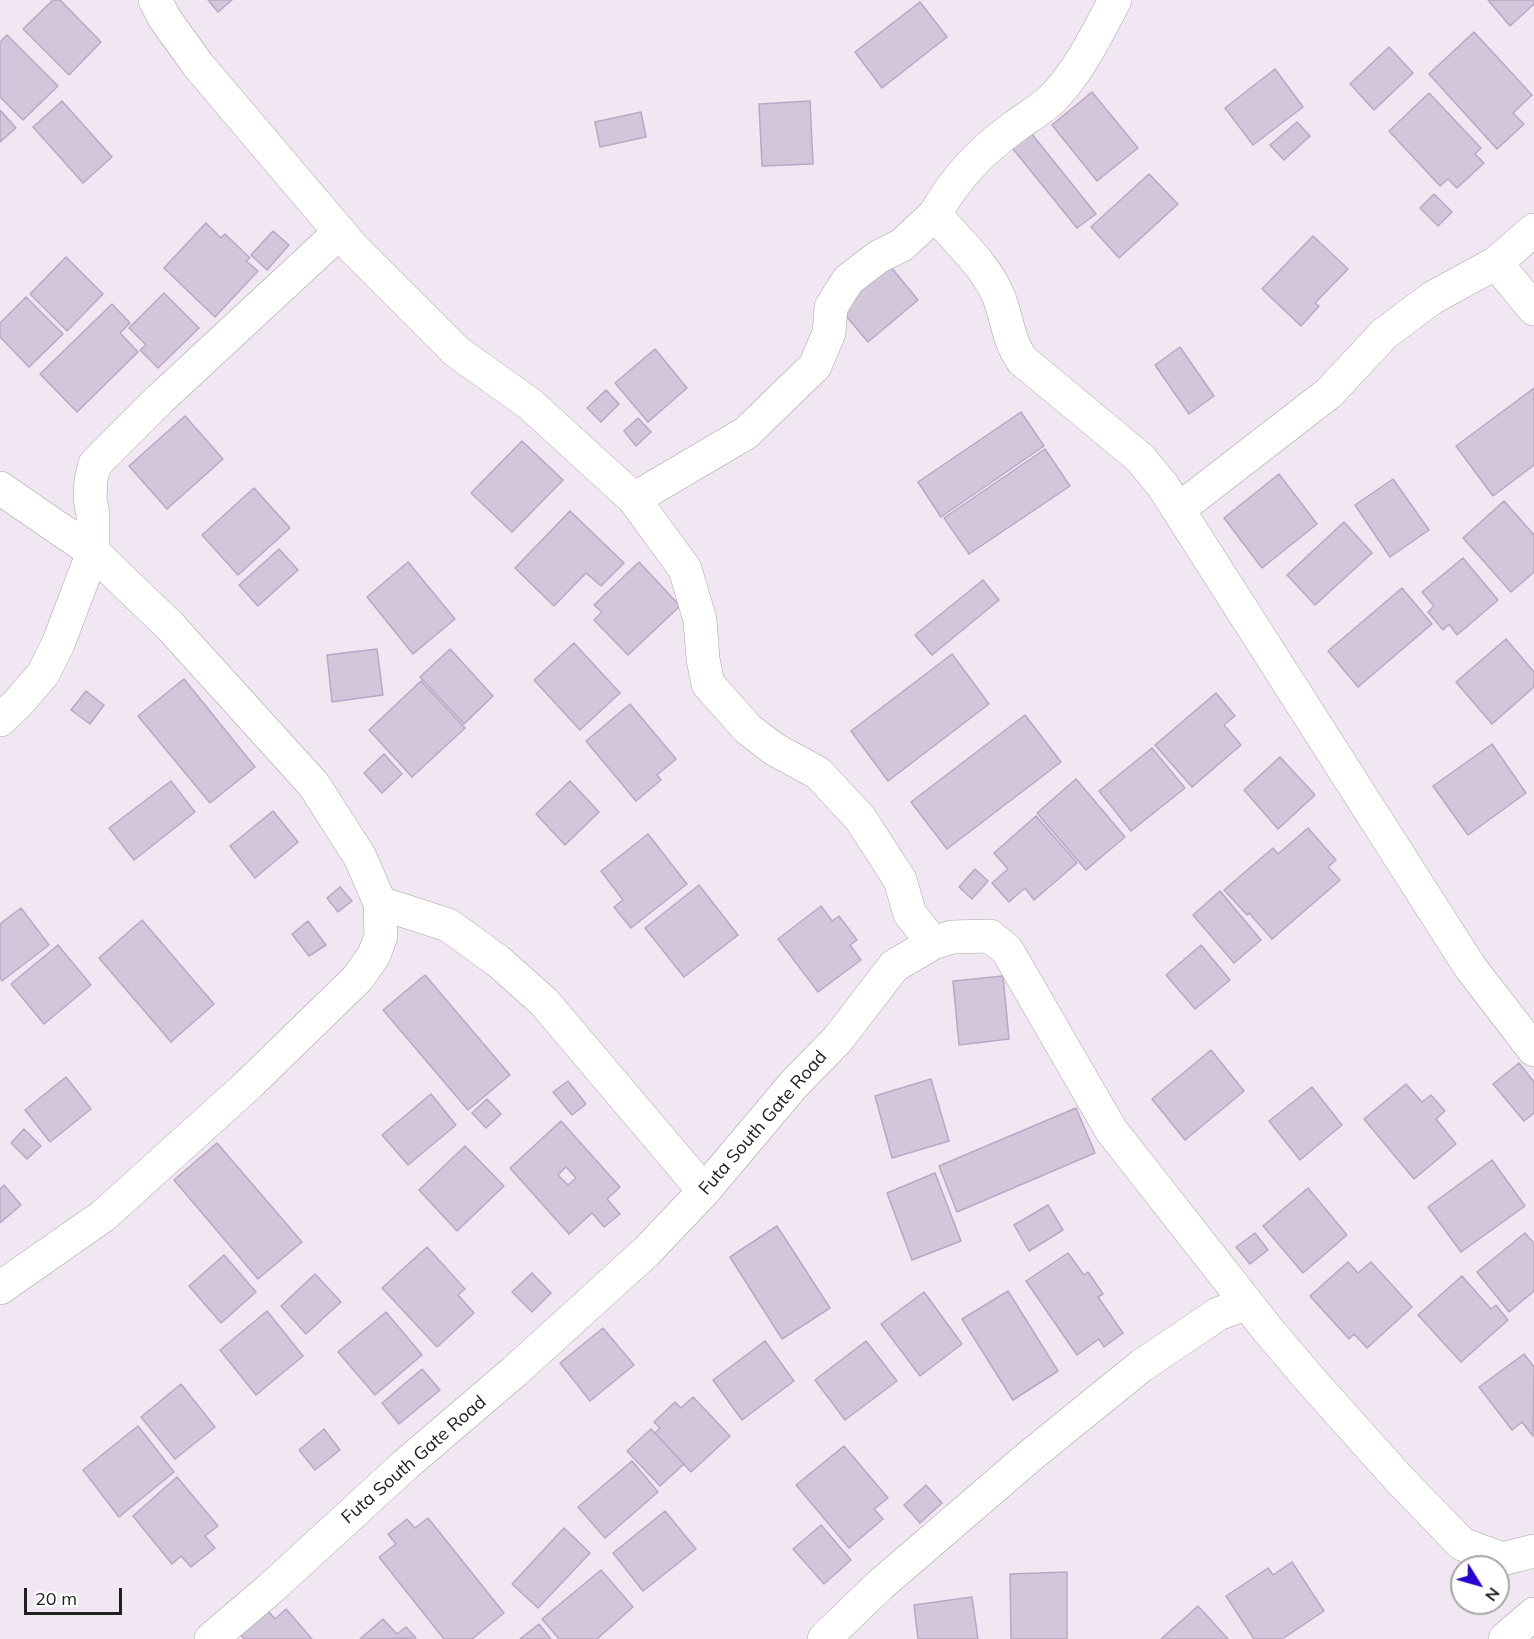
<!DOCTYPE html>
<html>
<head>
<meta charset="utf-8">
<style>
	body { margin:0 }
	#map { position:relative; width:1534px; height:1639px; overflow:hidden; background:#f0e7f2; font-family:Mulish,sans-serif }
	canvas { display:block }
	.north { position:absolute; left:1450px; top:1555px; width:60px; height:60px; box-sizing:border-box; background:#fff; border:2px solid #a6a6a6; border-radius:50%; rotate:127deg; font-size:16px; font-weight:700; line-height:24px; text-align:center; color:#212121 }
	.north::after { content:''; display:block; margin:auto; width:21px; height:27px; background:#2700d2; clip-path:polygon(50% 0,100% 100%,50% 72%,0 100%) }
	.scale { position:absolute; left:24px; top:1588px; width:98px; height:27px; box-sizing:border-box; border:3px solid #212121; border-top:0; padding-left:8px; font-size:18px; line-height:21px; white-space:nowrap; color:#212121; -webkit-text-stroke:4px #fff; paint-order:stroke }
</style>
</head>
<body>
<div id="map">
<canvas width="1534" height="1639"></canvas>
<div class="north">N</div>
<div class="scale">20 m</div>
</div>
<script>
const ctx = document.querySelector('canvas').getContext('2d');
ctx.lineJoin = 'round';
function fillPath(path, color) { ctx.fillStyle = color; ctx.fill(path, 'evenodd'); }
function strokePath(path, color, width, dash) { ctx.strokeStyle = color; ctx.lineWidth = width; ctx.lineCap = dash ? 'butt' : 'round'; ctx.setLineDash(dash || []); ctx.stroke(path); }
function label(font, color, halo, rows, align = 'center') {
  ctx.font = font + ' Mulish,sans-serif'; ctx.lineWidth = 4.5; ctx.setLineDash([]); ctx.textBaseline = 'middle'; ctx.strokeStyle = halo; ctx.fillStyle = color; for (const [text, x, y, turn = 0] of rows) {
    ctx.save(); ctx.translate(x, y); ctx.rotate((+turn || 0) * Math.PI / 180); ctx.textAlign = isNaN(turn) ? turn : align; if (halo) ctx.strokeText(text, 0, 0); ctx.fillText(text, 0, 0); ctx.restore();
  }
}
const building = new Path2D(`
	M53 0H60L101 42 69 75 23 29Z
	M208 0H232L218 12Z
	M1488 0H1534V4L1510 26Z
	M920 2 947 37 882 88 855 52Z
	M1474 32 1532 95 1513 113 1524 124 1497 149 1429 74Z
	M7 35 58 86 23 120 0 97V42Z
	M1389 47 1413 73 1374 110 1350 84Z
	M1275 69 1303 107 1253 145 1225 108Z
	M1092 92 1138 148 1097 181 1052 125Z
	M1429 93 1481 148 1475 154 1484 163 1457 188 1448 179 1440 186 1389 131Z
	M62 101 112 157 83 183 33 127Z
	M810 101 813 164 762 166 759 104Z
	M0 110 16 128 0 142Z
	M641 112 646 137 600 147 595 122Z
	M1297 122 1310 136 1284 160 1270 145Z
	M1027 128 1096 214 1077 228 1009 144Z
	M1149 174 1178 204 1119 258 1091 227Z
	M1434 194 1452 212 1438 226 1420 208Z
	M206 223 221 238 225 234 250 258 246 261 258 271 215 317 164 268Z
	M273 231 289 245 267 270 251 255Z
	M1313 236 1348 269 1315 303 1319 306 1301 326 1262 289Z
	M66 257 103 294 67 331 30 294Z
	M886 261 918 300 868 342 835 303Z
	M164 293 199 328 158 368 140 350 146 345 129 328Z
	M26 297 63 334 29 367 0 337V323Z
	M112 304 130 323 120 333 138 352 77 412 40 374Z
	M1180 347 1214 396 1189 414 1155 365Z
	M655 349 687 388 648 422 615 383Z
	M1534 388V465L1493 496 1456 446Z
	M606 390 619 404 601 422 587 408Z
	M1021 412 1044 446 941 517 918 482Z
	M185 416 223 459 167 509 129 466Z
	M638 418 651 432 636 446 624 431Z
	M522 441 563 480 512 532 471 493Z
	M1045 449 1070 486 969 554 944 518Z
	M1279 474 1317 524 1262 568 1224 518Z
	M1393 479 1429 530 1390 557 1355 505Z
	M254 488 290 528 238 575 202 535Z
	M1504 501 1534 535V572L1511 592 1463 538Z
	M570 511 624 563 601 586 586 573 554 606 515 568Z
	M1344 522 1372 553 1315 605 1287 575Z
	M279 549 298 570 258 606 239 585Z
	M1463 558 1498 600 1457 635 1449 624 1443 630 1428 612 1434 606 1422 592Z
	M408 562 455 619 413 654 367 597Z
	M639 562 680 606 628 655 594 620 602 612 594 605Z
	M983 580 999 600 932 655 915 635Z
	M1402 588 1432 624 1358 687 1328 651Z
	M1506 639 1534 672V687L1492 724 1456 682Z
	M574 643 620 693 580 730 534 680Z
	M377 649 383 695 332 702 327 655Z
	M450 649 493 696 464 724 420 677Z
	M952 654 989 704 888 781 851 731Z
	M184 679 255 767 210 803 138 716Z
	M421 681 465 728 412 777 369 730Z
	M86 691 104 705 90 724 71 710Z
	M1216 693 1235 716 1224 725 1241 745 1192 787 1155 745Z
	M630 704 676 759 657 775 661 780 636 801 586 741Z
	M1025 715 1061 762 947 849 911 802Z
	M1492 744 1526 793 1468 835 1433 786Z
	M1152 748 1185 788 1131 831 1099 791Z
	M384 754 402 774 382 793 364 773Z
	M1280 757 1315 795 1278 829 1244 790Z
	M1076 779 1125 837 1086 870 1037 813Z
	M171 781 195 812 134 860 109 828Z
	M570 781 599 812 565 845 536 814Z
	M273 811 298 842 255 878 230 846Z
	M1036 816 1077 863 1034 900 1025 888 1009 902 992 883 1008 869 994 853Z
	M1308 828 1336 860 1328 867 1340 880 1272 939 1249 913 1247 915 1224 890 1273 848 1278 854Z
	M648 834 687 884 631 928 614 907 623 900 601 871Z
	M975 869 988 881 972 899 959 887Z
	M699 885 738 935 684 977 645 928Z
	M340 887 352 901 338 912 327 898Z
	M1220 891 1261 940 1234 963 1193 915Z
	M821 906 832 921 839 916 857 940 850 945 861 960 818 992 778 939Z
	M21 908 49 945 2 981 0 978V924Z
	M142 920 214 1004 171 1042 99 958Z
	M308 921 326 945 309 956 292 934Z
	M58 945 91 985 44 1024 11 984Z
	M1201 945 1230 980 1195 1009 1166 975Z
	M425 975 510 1075 468 1110 383 1010Z
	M1003 976 1009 1039 959 1045 953 981Z
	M1211 1050 1244 1091 1185 1140 1152 1099Z
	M1519 1063 1534 1082V1113L1524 1121 1493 1084Z
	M66 1077 91 1109 50 1142 25 1110Z
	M931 1079 949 1141 892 1158 875 1096Z
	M568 1081 586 1104 572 1115 553 1092Z
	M1406 1084 1422 1102 1431 1095 1445 1111 1436 1119 1456 1144 1414 1179 1364 1119Z
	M1312 1087 1342 1125 1300 1160 1269 1121Z
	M431 1094 456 1125 408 1165 382 1135Z
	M487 1099 501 1114 486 1128 472 1113Z
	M1076 1108 1095 1153 957 1212 939 1166Z
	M561 1121 620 1187 607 1199 620 1214 604 1227 592 1213 569 1234 510 1168ZM566 1167 576 1178 568 1185 558 1175Z
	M24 1129 41 1146 27 1159 11 1143Z
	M217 1143 302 1242 258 1279 174 1180Z
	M465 1146 504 1186 457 1231 419 1190Z
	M1492 1160 1525 1206 1461 1252 1428 1207Z
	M935 1173 961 1241 912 1260 887 1193Z
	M4 1185 21 1205 0 1223V1189Z
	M1308 1188 1347 1235 1303 1273 1263 1226Z
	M1048 1205 1063 1230 1029 1251 1014 1225Z
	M777 1226 830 1308 782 1339 730 1257Z
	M1255 1233 1268 1250 1250 1264 1236 1247Z
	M1525 1233 1534 1243V1291L1509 1312 1477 1272Z
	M427 1247 465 1289 458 1295 474 1313 437 1347 382 1288Z
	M1068 1253 1084 1275 1088 1272 1103 1294 1098 1297 1123 1333 1104 1347 1099 1339 1077 1355 1026 1281Z
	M224 1255 256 1292 221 1323 189 1286Z
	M1348 1262 1358 1273 1371 1262 1412 1307 1367 1348 1354 1334 1349 1339 1310 1296Z
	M532 1273 551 1293 532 1312 512 1292Z
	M315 1274 341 1302 306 1334 281 1306Z
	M1462 1276 1491 1309 1496 1305 1508 1320 1461 1362 1418 1315Z
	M1008 1291 1058 1371 1013 1400 962 1319Z
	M924 1292 962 1344 920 1376 881 1324Z
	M267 1311 303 1356 256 1395 220 1350Z
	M386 1312 422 1355 375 1395 338 1352Z
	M603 1328 634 1365 590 1401 560 1363Z
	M765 1341 794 1381 742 1420 713 1380Z
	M866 1341 897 1381 845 1420 815 1380Z
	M1524 1354 1534 1367 1533 1436 1522 1422 1512 1430 1479 1387Z
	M422 1369 440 1390 399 1424 382 1403Z
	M181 1384 215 1427 175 1459 141 1417Z
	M693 1397 730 1436 691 1472 655 1433 660 1428 654 1422 675 1402 681 1408Z
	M138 1426 174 1472 119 1517 83 1470Z
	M324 1429 340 1450 315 1470 299 1450Z
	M651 1429 684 1464 660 1486 627 1451Z
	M844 1446 888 1498 874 1509 883 1519 849 1548 796 1485Z
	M632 1461 658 1492 605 1538 578 1507Z
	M177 1477 218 1526 205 1536 215 1548 191 1567 181 1556 172 1564 133 1516Z
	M926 1485 942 1503 920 1523 904 1505Z
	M665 1511 696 1549 643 1591 613 1553Z
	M428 1518 504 1613 472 1639H444L379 1557 396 1544 388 1534 407 1519 415 1528Z
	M821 1525 851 1560 824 1584 793 1549Z
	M564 1528 590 1553 538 1608 512 1584Z
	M1292 1562 1324 1611 1282 1639H1254L1226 1596 1268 1568 1273 1575Z
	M601 1570 633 1607 597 1639H559L542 1619Z
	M1067 1572V1639H1011L1010 1574Z
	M972 1597 978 1639H918L914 1605Z
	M264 1606 275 1619 286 1609 312 1639H244L237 1630Z
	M1198 1606 1228 1639H1161Z
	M383 1619 397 1634 406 1627 416 1638 360 1639Z
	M539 1624 551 1639H520Z`);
const minor = new Path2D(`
	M155 0 165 19 198 65 354 249 457 352 530 404 634 499 685 569 700 620 703 659 708 684 748 729 774 749 818 773 860 818 900 880 910 914 933 943
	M1115 0C1097 34 1079 72 1051 100 1040 110 1026 118 1014 127 980 152 956 177 935 214 957 241 984 263 998 295 1008 318 1007 339 1022 360L1140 458 1163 486 1470 967 1534 1050
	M1496 263 1534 230
	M0 488 93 552 170 626 314 785 360 857 380 903 381 936 374 955 358 978 248 1085 103 1216 0 1288
	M634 499 746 433 815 366 829 333 831 307 848 280 878 257 902 245 935 214
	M1179 509 1329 393 1384 334 1432 298 1496 263 1534 309
	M0 720 18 703 43 674 58 644 93 552V515L90 499 91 480 95 464 160 399 340 232
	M380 903 448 925 498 961 544 1002 704 1191
	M211 1639 271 1588 405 1465 515 1371 647 1251 704 1191 794 1084 838 1039 894 966 933 943 952 937 990 936 1007 950 1111 1130 1268 1330 1314 1384 1400 1480 1462 1544 1502 1559 1534 1551
	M824 1639 880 1585 1030 1456 1141 1366 1218 1314 1247 1303
	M1505 1639 1534 1614`);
const streetNames = [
	["Futa South Gate Road",763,1123,-49],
	["Futa South Gate Road",414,1460,-41]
];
fillPath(building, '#d2c6da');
strokePath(building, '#baa7c5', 1.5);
strokePath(minor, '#a5a5a5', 34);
strokePath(minor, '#fff', 33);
label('18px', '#212121', '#fff', streetNames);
</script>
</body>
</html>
